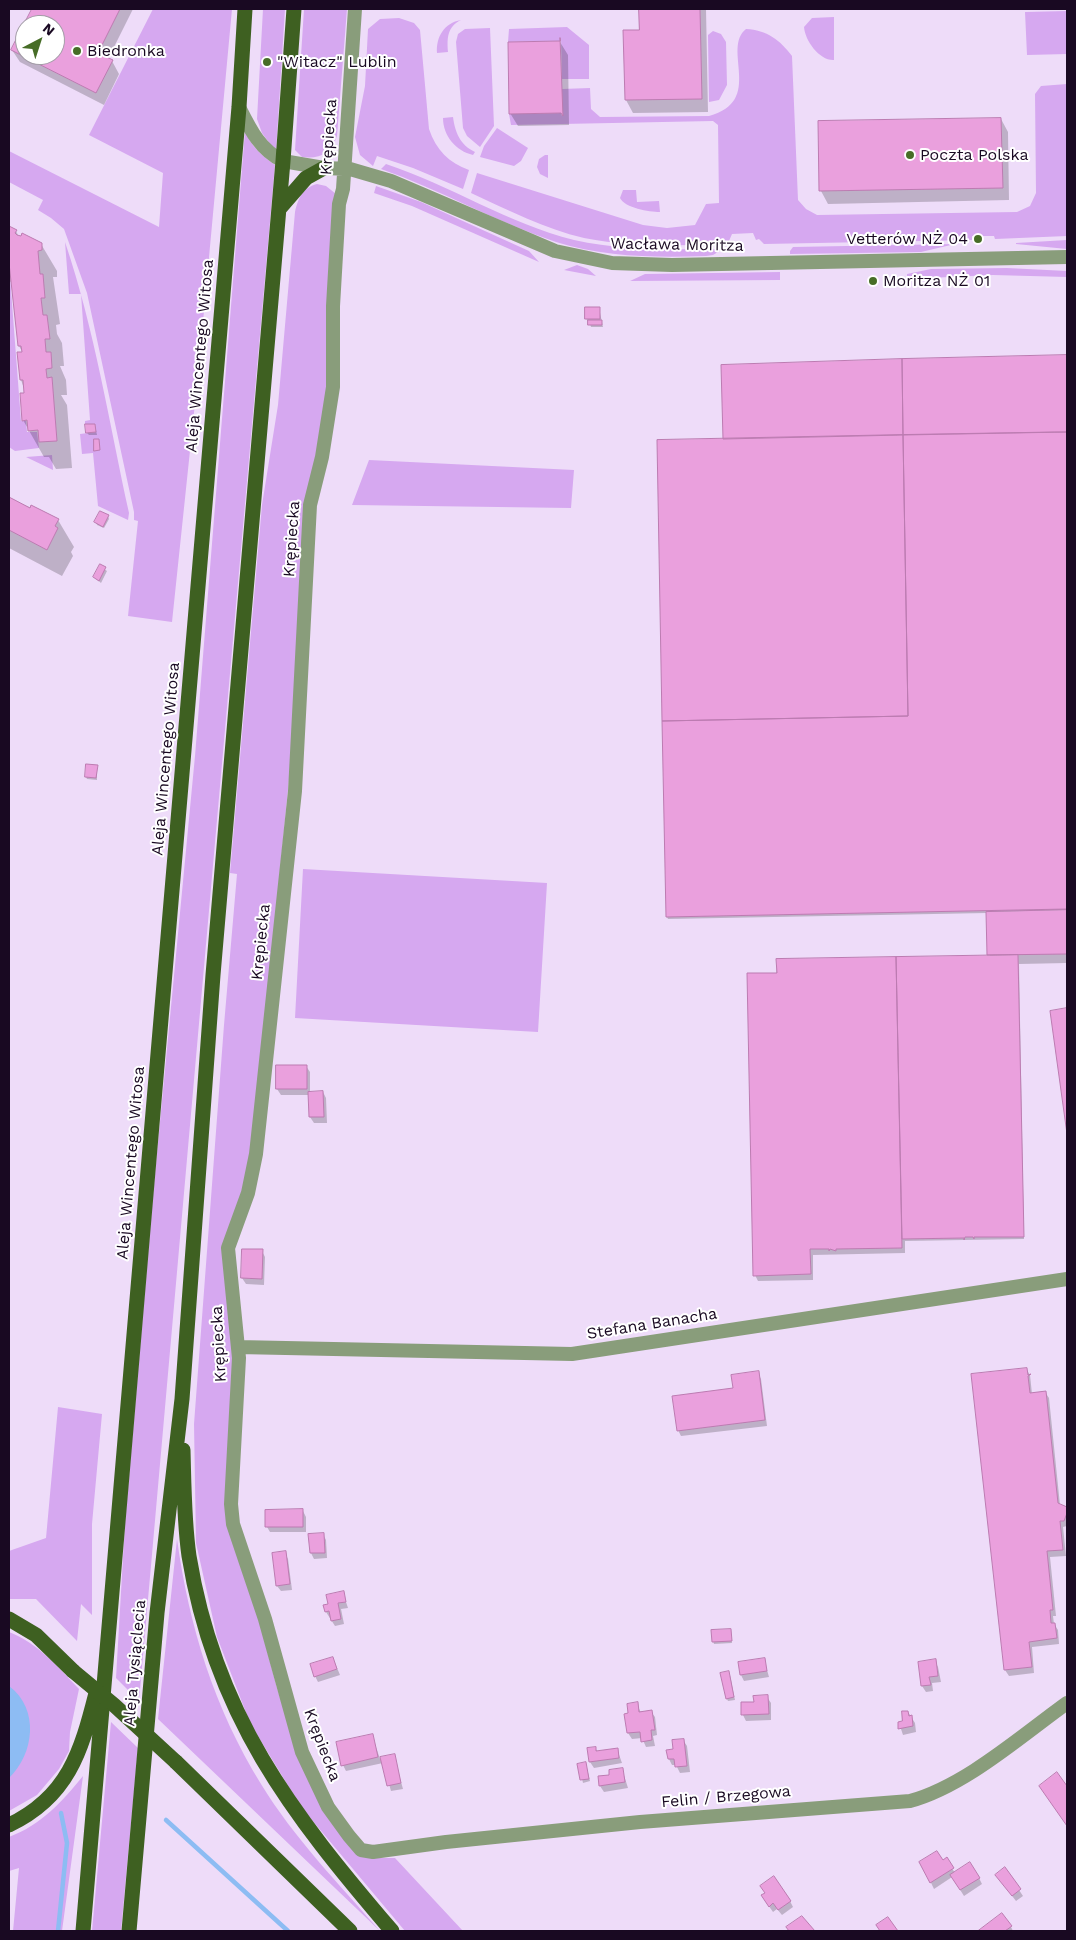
<!DOCTYPE html>
<html>
<head>
<meta charset="utf-8">
<style>
	body { margin:0 }
	#map { position:relative; width:1076px; height:1940px; overflow:hidden; background:#eedcf9; font-family:"Work Sans",sans-serif }
	canvas { display:block }
	.frame { position:absolute; inset:0; border:10px solid #190922; pointer-events:none }
	.north { position:absolute; left:15px; top:15px; width:50px; height:50px; box-sizing:border-box; background:#fff; border:1px solid #a39da7; border-radius:50%; rotate:40deg; font-size:14px; font-weight:700; line-height:20px; text-align:center; color:#190922 }
	.north::after { content:''; display:block; margin:auto; width:18px; height:22px; background:#476d27; clip-path:polygon(50% 0,100% 100%,50% 72%,0 100%) }
</style>
</head>
<body>
<div id="map">
<canvas width="1076" height="1940"></canvas>
<div class="frame"></div>
<div class="north">N</div>
</div>
<script>
const ctx = document.querySelector('canvas').getContext('2d');
ctx.lineJoin = 'round';
function fillPath(path, color) { ctx.fillStyle = color; ctx.fill(path, 'evenodd'); }
function strokePath(path, color, width, dash) { ctx.strokeStyle = color; ctx.lineWidth = width; ctx.lineCap = dash ? 'butt' : 'round'; ctx.setLineDash(dash || []); ctx.stroke(path); }
function label(font, color, halo, rows, align = 'center') {
  ctx.font = font + ' "Work Sans",sans-serif'; ctx.lineWidth = 4; ctx.setLineDash([]); ctx.textBaseline = 'middle'; ctx.strokeStyle = halo; ctx.fillStyle = color; for (const [text, x, y, turn = 0] of rows) {
    ctx.save(); ctx.translate(x, y); ctx.rotate((+turn || 0) * Math.PI / 180); ctx.textAlign = isNaN(turn) ? turn : align; if (halo) ctx.strokeText(text, 0, 0); ctx.fillText(text, 0, 0); ctx.restore();
  }
}
const green = new Path2D(`
	M153 9H232L199 365 172 622 128 616 138 521 134 520V512L87 293 64 229 51 218 38 210 43 200 9 182V151L159 227 163 173 89 135Z
	M263 9H285L276 152 262 133 257 119Z
	M304 9H347L337 136C331 154 320 159 302 157L295 150Z
	M1067 11V54L1027 55 1025 12Z
	M834 17V60C820 61 805 41 804 27L812 18Z
	M399 18 414 23 420 30 429 129C436 150 449 163 469 170L463 189 413 168 377 156 373 166 360 155 355 137 365 86 368 29 380 19Z
	M461 20C447 27 447 38 448 52L437 53C436 37 444 23 461 20Z
	M567 27 589 45V79H562L561 39 560 41 508 42 509 29Z
	M490 28 494 126 480 147 467 136 463 128 456 42 458 34 465 29Z
	M746 29C767 30 780 40 792 56L798 200 806 209 817 215 1017 212 1030 206 1036 193 1035 94 1041 86 1067 84V236L995 239 994 236H972V240L764 244 759 239 756 240 753 233 732 234 729 241 717 245C673 245 628 247 584 238 545 229 508 210 471 193L477 173 643 225 667 228 695 225 706 204 719 203 718 125 713 121 511 125 509 114 561 113 562 116V89L590 88 591 109 600 117 709 116C765 101 721 49 746 29Z
	M713 31 721 34 726 42 727 85 719 100 709 102 708 35Z
	M453 117C455 132 460 145 475 152L473 155C456 151 443 136 443 118Z
	M497 128 528 148 521 161 514 166 480 157 484 146Z
	M245 131C252 147 261 155 275 165L139 1701 116 1678 125 1523 153 1195 195 756Z
	M545 155H548V178L540 174 537 167 539 159Z
	M386 164C450 185 509 224 574 240 623 251 672 249 723 249L713 255 706 256C656 258 605 257 556 242 496 222 441 190 381 169Z
	M317 184 326 186 336 194 328 381 251 1167 227 1237 233 1344 227 1500 277 1688 304 1770 368 1858H395L463 1931H405L301 1807 250 1723 217 1637 196 1543 194 1424 224 1025 237 874 230 873 262 505 278 405 295 212C298 199 302 188 317 184Z
	M376 186 421 202 529 251 539 262 412 206 374 193Z
	M623 190H636L637 202 659 201 660 212C649 212 625 208 620 198Z
	M1067 240V249L1016 244V243Z
	M65 242C95 331 109 422 129 513L128 520 98 506 93 453 82 454 80 434 96 432 95 424H85V421L90 420 81 294H69Z
	M955 244 921 252 790 254V251L793 247Z
	M9 264 21 421H26L27 432H37L39 448 15 451 9 447Z
	M577 265 588 269 596 276 564 270Z
	M1007 268 1067 271V277L993 275 907 279V274L931 269Z
	M780 272V280L630 281 645 274Z
	M52 455 53 470 26 457Z
	M369 460 574 470 571 508 352 505Z
	M303 869 547 883 538 1032 295 1018Z
	M58 1407 102 1414 92 1524V1615L81 1604 77 1641 36 1599H9V1551L46 1538Z
	M177 1539C189 1626 214 1708 261 1784 294 1838 339 1884 380 1931L158 1719Z
	M9 1632C38 1643 58 1667 79 1689L70 1732 69 1751 59 1769 37 1795 9 1811Z
	M111 1722 138 1748 121 1931H92Z
	M83 1776 62 1931H13L19 1868 9 1871V1837C41 1825 62 1802 83 1776Z`);
const water = new Path2D(`
	M9 1686C40 1709 34 1754 9 1778Z`);
const shadow = new Path2D(`
	M33 9H133L108 59 112 61 119 74 104 105 20 62 12 50ZM25 25H55V55H25Z
	M640 9H706L708 112 633 113 626 100 625 32 641 31Z
	M560 42 568 55 569 125 518 126 510 113 509 43Z
	M1001 119 1008 132 1009 200 828 204 821 191 819 122Z
	M9 228 16 231 19 237 41 244 57 271V277H53L60 324 56 325 57 334 62 343 64 366H60L66 380 67 395H61L67 405 72 468 56 469 49 457H44L23 420 26 394 21 380 19 353H23L19 346 13 283 9 281Z
	M599 308 603 327H591L589 321 586 319Z
	M1067 357V963L1019 964 1024 1239 905 1241V1253L813 1255V1280L758 1281 755 1275 777 961 990 957 987 913 668 919 667 917 724 440 723 366Z
	M95 425 97 435H89L87 433Z
	M9 498 58 520 74 547 71 552 73 556 62 576 9 548Z
	M108 516 109 519 104 528 97 525 96 522Z
	M100 566 107 571 101 583 94 577Z
	M97 766V780L87 779 86 777Z
	M1067 1009V1125L1051 1012Z
	M306 1066 310 1072V1093L323 1092 326 1098 327 1123H314L310 1117 309 1095H281L277 1089Z
	M262 1251 265 1257 264 1285 246 1284 242 1278Z
	M1026 1369 1030 1375 1032 1394 1045 1392 1049 1398 1060 1505 1067 1508V1526L1063 1527 1066 1556 1050 1557 1056 1616H1053L1054 1624 1058 1630 1059 1644 1032 1647 1034 1673 1009 1676 1005 1670Z
	M758 1373 761 1379 767 1426 681 1436 678 1430Z
	M303 1511 306 1517V1532H270L267 1527Z
	M323 1534 326 1540 327 1558 314 1559 311 1553 310 1535Z
	M285 1553 288 1559 292 1590 281 1591 277 1586Z
	M343 1593 348 1608 341 1609 344 1624 335 1626 326 1612 329 1605Z
	M730 1631 732 1643 714 1644 713 1641Z
	M333 1658 340 1675 318 1682 315 1676Z
	M764 1659 769 1677 744 1681 741 1675Z
	M935 1661 938 1667 941 1682 932 1683 933 1691 926 1692 922 1686Z
	M730 1675 735 1700 728 1701 727 1699Z
	M767 1697 771 1703V1720L746 1721 743 1715Z
	M637 1704 641 1713 651 1712 655 1717 657 1735 653 1736 655 1746 646 1747 642 1738 632 1739 628 1733 626 1715 630 1714Z
	M908 1712 915 1723 916 1732 903 1735 899 1723H903Z
	M372 1735 380 1759 394 1756 403 1789 391 1791 383 1763 346 1771 343 1765Z
	M683 1740 687 1746 690 1772 680 1773 676 1765H672L669 1759Z
	M595 1748 598 1752 617 1749 622 1763 594 1768 590 1762 589 1749Z
	M586 1764 590 1781 583 1783 579 1765Z
	M622 1769 628 1788 604 1792 600 1786Z
	M946 1859 955 1873 979 1878 982 1884 964 1896 952 1877 934 1889 921 1862H942Z
	M996 1875 1019 1890 1023 1896 1016 1901Z
	M790 1901 793 1907 782 1915 777 1909 773 1912 766 1902Z
	M1011 1927 1013 1931 979 1930Z`);
const stream = new Path2D(`
	M166 1820 288 1931
	M58 1931 67 1843 61 1813`);
const building = new Path2D(`
	M32 9H120L98 53 113 60 96 93 11 50ZM25 25H55V55H25Z
	M639 9H700L702 99 625 100 623 30H639Z
	M560 38 563 116 561 113 509 114 508 42 560 41Z
	M1001 118 1003 188 819 191 818 121Z
	M9 226 17 230 15 233 17 235 21 236 22 233 42 243V250L38 251 40 274H43L45 298H41L43 315H47L50 339H45L46 352H51L52 368 46 369 47 378 52 377 57 441 39 442 38 430 28 431 27 420 22 421 20 393H24L23 380H20L17 352H22L21 346H18L9 263Z
	M585 307H600V319H585Z
	M588 320H602V325H588Z
	M1067 355V432L903 435 902 359Z
	M902 359 903 435 723 439 721 365Z
	M85 424H95L96 432 86 433Z
	M1055 432H1067V909L666 917 662 721 908 716 903 435Z
	M903 435 908 716 662 721 657 440Z
	M94 439H99L100 450 94 451Z
	M9 497 30 508 31 505 59 519 55 526 58 528 47 550 9 530Z
	M100 511 109 515 103 527 94 522Z
	M100 564 106 567 99 581 93 577Z
	M86 764 98 765 96 778 85 777Z
	M1067 910V954L987 955 986 912Z
	M1018 955 1024 1237H974V1239L973 1237H965L964 1240V1238L902 1239 896 957Z
	M896 957 902 1248 836 1249V1251L830 1249 829 1251V1249H810L811 1274 753 1276 747 973H777L776 959Z
	M1067 1008V1134L1050 1011Z
	M276 1065H307V1089H276Z
	M323 1091 324 1117H309L308 1092Z
	M242 1249H263L262 1279 241 1278Z
	M1027 1368 1028 1375 1031 1374 1028 1376 1030 1393 1046 1391 1058 1503 1067 1507V1513L1064 1521H1060L1063 1550 1047 1551 1053 1610H1050L1051 1623H1055L1057 1638 1029 1642 1032 1667 1004 1670 971 1374Z
	M759 1371 765 1420 677 1431 672 1396 733 1388 731 1375Z
	M303 1509V1527H265V1510Z
	M324 1533 325 1553H310L308 1534Z
	M286 1551 290 1584 276 1586 272 1553Z
	M344 1591 346 1602 338 1603 341 1619 331 1621 329 1611 325 1612 323 1605 328 1604 326 1595Z
	M731 1629 732 1641 712 1642 711 1630Z
	M333 1657 337 1669 314 1677 310 1664Z
	M765 1658 767 1671 740 1675 738 1662Z
	M936 1659 938 1676 929 1677 931 1685 921 1686 918 1662Z
	M729 1671 734 1697 726 1699 720 1673Z
	M768 1695 769 1714 741 1715V1702H754L753 1696Z
	M638 1702 639 1712 652 1710 655 1730H651L652 1740 641 1742 640 1732 627 1733 624 1714 628 1713 627 1704Z
	M902 1711H908L909 1716 912 1715 913 1726 898 1729V1722L902 1721Z
	M373 1734 378 1757 341 1766 336 1742Z
	M684 1739 687 1766 675 1767 674 1759H668L666 1750 673 1749 672 1740Z
	M596 1747V1751L618 1748 619 1758 589 1762 587 1748Z
	M395 1754 401 1783 387 1786 380 1757Z
	M586 1762 589 1779 580 1780 577 1764Z
	M623 1768 625 1782 599 1786 598 1776 609 1775V1770Z
	M1057 1772 1067 1786V1826L1039 1786Z
	M937 1851 943 1860 947 1857 954 1868 930 1883 919 1862Z
	M970 1862 980 1878 960 1890 950 1875Z
	M1005 1867 1021 1889 1012 1896 995 1875Z
	M774 1876 791 1901 778 1910 773 1903 769 1907 761 1895 765 1893 760 1886Z
	M1002 1913 1012 1926 1005 1931H978Z
	M802 1916 815 1931H789L786 1927Z
	M888 1917 898 1931H880L876 1925Z`);
const street = new Path2D(`
	M355 9 343 189 339 204 333 306V387L322 457 310 505 295 791 256 1154 248 1193 228 1248 239 1358 231 1504 233 1524 265 1619 302 1752 328 1807 349 1836 361 1850 373 1852 446 1842 640 1822 910 1801C965 1786 1021 1736 1067 1703
	M239 107C250 129 260 150 283 161L324 168 350 169 391 181 555 251 612 263 672 265 1067 257
	M238 1347 572 1354 1067 1279`);
const primary = new Path2D(`
	M279 209 306 178 324 168
	M183 1450C184 1485 184 1521 189 1556 215 1715 291 1813 392 1931
	M9 1619 36 1635 73 1671
	M176 1762 350 1931
	M9 1825C68 1797 81 1752 96 1693
	M83 1931 239 107 245 9
	M129 1931 157 1613 182 1399 213 975 283 161 294 9`);
const primaryBridge = new Path2D(`
	M73 1671 114 1705 176 1762`);
const markers = [
	[77,51,5,"#476d27"],
	[267,62,5,"#476d27"],
	[910,155,5,"#476d27"],
	[978,239,5,"#476d27"],
	[873,281,5,"#476d27"]
];
const poiNames = [
	["Biedronka",87,51],
	["\"Witacz\" Lublin",277,62],
	["Poczta Polska",920,155],
	["Vetterów NŻ 04",968,239,"right"],
	["Moritza NŻ 01",883,281]
];
const streetNames = [
	["Krępiecka",329,137,-86],
	["Wacława Moritza",677,245,1],
	["Aleja Wincentego Witosa",200,356,-85],
	["Krępiecka",292,539,-86],
	["Aleja Wincentego Witosa",166,759,-85],
	["Krępiecka",261,942,-84],
	["Aleja Wincentego Witosa",131,1163,-85],
	["Stefana Banacha",652,1324,-9],
	["Krępiecka",219,1344,-93],
	["Aleja Tysiąclecia",135,1663,-85],
	["Krępiecka",322,1745,69],
	["Felin / Brzegowa",726,1797,-5]
];
fillPath(green, '#d6a8f0');
fillPath(water, '#8dbcf3');
fillPath(shadow, '#0003');
strokePath(stream, '#8dbcf3', 4.5);
fillPath(building, '#eaa0dd');
strokePath(building, '#bc7bb1', 1);
strokePath(street, '#899d7b', 14);
strokePath(primary, '#3e6021', 15);
strokePath(primaryBridge, '#3e6021', 15);
for (const [x, y, r, color] of markers) { const dot = new Path2D(); dot.arc(x, y, r, 0, 2 * Math.PI); ctx.fillStyle = color; ctx.fill(dot); strokePath(dot, '#fff', 2); }
label('16px', '#190922', '#fff', poiNames, 'left');
label('16px', '#190922', '#fff', streetNames);
</script>
</body>
</html>
